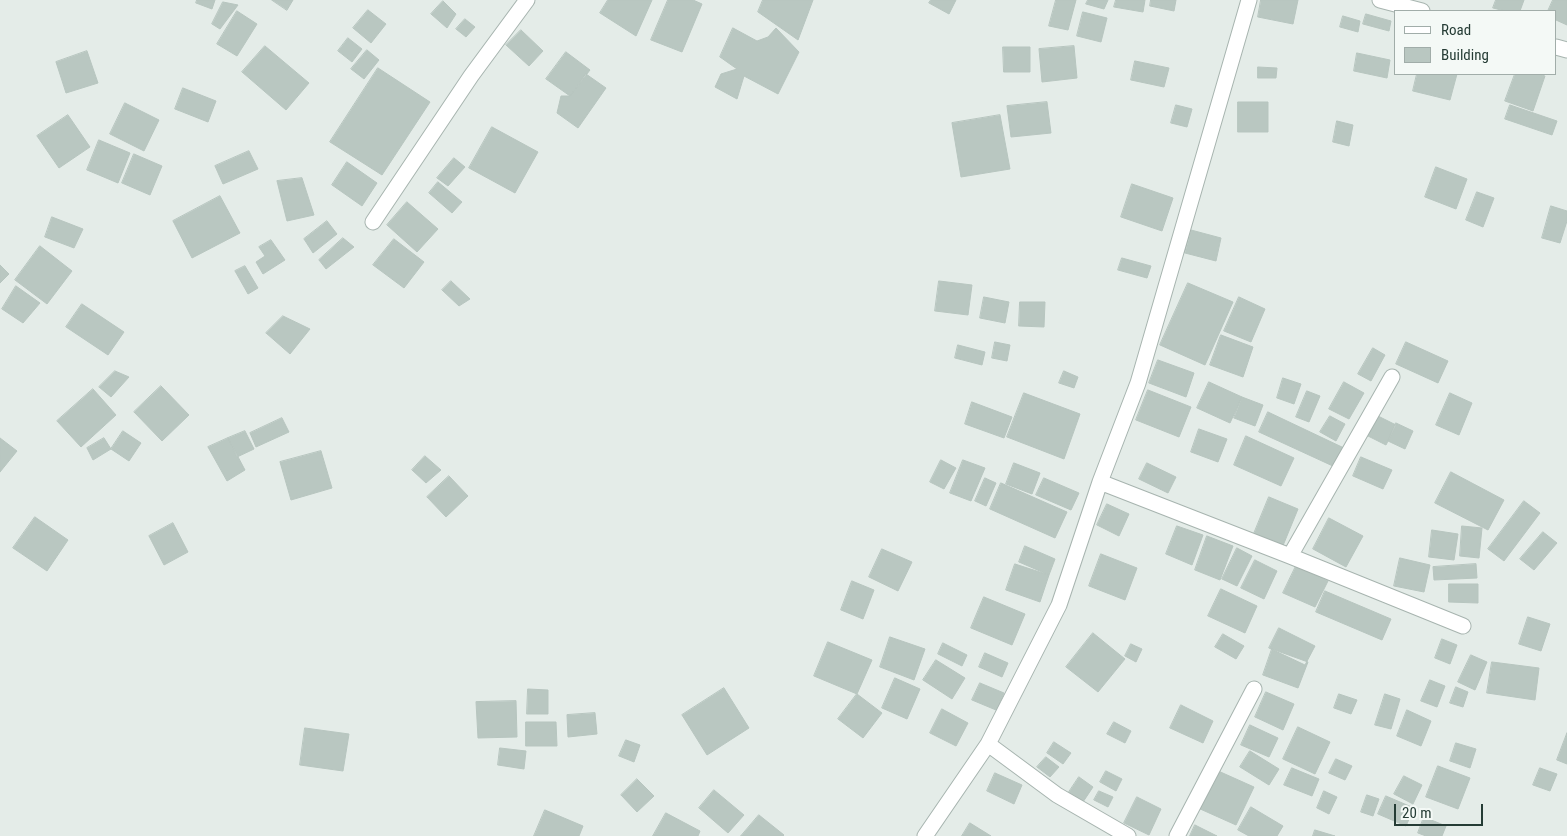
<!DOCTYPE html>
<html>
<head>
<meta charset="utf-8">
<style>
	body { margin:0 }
	#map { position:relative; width:1567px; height:836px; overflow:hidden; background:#e4ece8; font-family:"Roboto Condensed",sans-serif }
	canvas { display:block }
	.legend { position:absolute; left:1394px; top:10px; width:162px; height:65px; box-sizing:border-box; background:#f4f9f6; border:1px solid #a1ada9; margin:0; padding:6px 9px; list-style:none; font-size:15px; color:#253c35 }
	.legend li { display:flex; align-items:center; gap:10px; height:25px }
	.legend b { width:25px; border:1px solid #a1ada9 }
	.scale { position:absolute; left:1394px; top:804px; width:89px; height:22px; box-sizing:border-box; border:2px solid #253c35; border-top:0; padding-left:6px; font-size:15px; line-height:18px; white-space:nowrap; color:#253c35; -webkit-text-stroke:4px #f4f9f6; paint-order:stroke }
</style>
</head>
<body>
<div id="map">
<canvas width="1567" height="836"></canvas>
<ul class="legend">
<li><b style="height:6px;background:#fff"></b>Road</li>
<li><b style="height:14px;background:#b9c7c1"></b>Building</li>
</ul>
<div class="scale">20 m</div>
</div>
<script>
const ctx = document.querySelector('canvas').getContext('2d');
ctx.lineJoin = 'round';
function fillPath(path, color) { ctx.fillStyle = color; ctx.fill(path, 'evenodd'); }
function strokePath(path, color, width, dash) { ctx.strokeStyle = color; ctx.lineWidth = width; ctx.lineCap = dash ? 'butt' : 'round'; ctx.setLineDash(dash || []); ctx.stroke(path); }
const building = new Path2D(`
	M197 0H215L212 9 196 3Z
	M272 0H293L287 10Z
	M608 0H652L636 36 600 13Z
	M668 0H693L702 4 682 52 651 40Z
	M763 0H813L798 40 758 12Z
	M931 0H956L949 14 929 3Z
	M1056 0H1076L1068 30 1049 26Z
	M1088 0H1108L1104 9 1086 4Z
	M1116 0H1145L1143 12 1114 7Z
	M1151 0H1176L1174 11 1150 6Z
	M1261 0H1298L1293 24 1258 17Z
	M1496 0H1524L1520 11H1505L1493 8Z
	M1553 0H1567V25L1556 20V11H1548Z
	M443 1 456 14 447 28 431 14Z
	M223 2 238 5 220 29 212 24Z
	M368 10 386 24 371 43 353 28Z
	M237 11 257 24 237 56 217 44Z
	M1083 12 1107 18 1101 42 1077 36Z
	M1366 14 1391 21 1389 31 1363 24Z
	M1343 16 1360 21 1358 32 1340 27Z
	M465 19 475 27 466 37 456 29Z
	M733 28 757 41 768 37 776 28 799 52 778 94 744 76 737 99 715 87 721 74 737 69 720 57Z
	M521 30 543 51 529 66 506 45Z
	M348 38 362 49 352 62 338 51Z
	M265 46 309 83 286 110 242 72Z
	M1074 46 1077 78 1042 82 1039 49Z
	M1003 47H1030V72H1004Z
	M367 50 379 60 364 79 351 69Z
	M87 51 98 83 66 93 56 62Z
	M566 52 590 70 570 96 546 79Z
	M1357 53 1390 60 1387 78 1354 71Z
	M1135 61 1169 68 1164 87 1131 80Z
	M1258 67 1277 68 1276 78H1258Z
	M378 68 430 102 382 175 330 142Z
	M586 74 606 88 578 128 557 113 561 96H570Z
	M1417 74H1457L1450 100 1413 91Z
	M1515 74H1539L1545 76 1533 111 1505 101Z
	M183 88 216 101 208 122 175 109Z
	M1047 102 1051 133 1011 137 1007 106Z
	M1238 102H1268V132H1238Z
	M125 103 159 120 144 151 110 134Z
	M1176 105 1192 109 1187 127 1171 123Z
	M1510 105 1557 121 1552 135 1505 119Z
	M68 115 90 147 59 168 37 136Z
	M1000 115 1010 169 961 177 952 123Z
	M1337 121 1353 125 1349 146 1333 142Z
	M492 127 538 152 515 193 469 168Z
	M99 140 130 153 118 183 87 170Z
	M249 151 258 169 223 184 215 166Z
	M134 154 162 166 150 195 122 183Z
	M454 158 465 167 448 186 437 178Z
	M347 162 377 183 362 206 332 185Z
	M1436 167 1467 179 1456 209 1425 197Z
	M302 178 314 215 287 221 277 181Z
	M438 182 462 202 452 213 429 193Z
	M1132 184 1173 198 1162 231 1121 217Z
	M1477 192 1494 198 1483 227 1466 220Z
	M220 196 240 233 192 258 173 221Z
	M407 202 438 229 417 252 387 225Z
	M1551 206 1567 211V221L1560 243 1542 238Z
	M52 217 83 229 74 248 45 237Z
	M327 221 337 234 313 253 304 239Z
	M1191 230 1221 238 1216 261 1185 253Z
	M343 238 354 247 326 269 319 260Z
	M394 239 424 262 404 288 373 265Z
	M271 240 285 260 263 274 256 262 265 256 259 247Z
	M40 246 72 271 47 304 15 280Z
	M1122 258 1151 266 1147 278 1118 270Z
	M0 265 9 274 0 283Z
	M245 266 258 288 248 294 235 271Z
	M451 281 470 299 459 306 442 290Z
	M939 281 972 285 968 315 935 311Z
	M1188 283 1233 302 1205 365 1160 345Z
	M16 286 40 303 23 323 2 309Z
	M984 297 1009 302 1005 323 980 318Z
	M1239 297 1265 309 1251 342 1224 331Z
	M1020 302H1045L1044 327 1019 326Z
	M82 304 124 332 108 355 66 327Z
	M283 316 310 329 290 354 266 333Z
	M1221 335 1253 347 1243 377 1210 365Z
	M995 342 1010 345 1007 361 992 358Z
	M1406 342 1448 361 1438 383 1396 364Z
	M958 345 985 352 982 365 955 358Z
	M1373 348 1385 355 1371 381 1358 374Z
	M1158 360 1194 373 1186 397 1149 383Z
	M115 371 129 377 111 397 99 387Z
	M1064 371 1078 377 1074 388 1059 383Z
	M1283 378 1301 384 1294 404 1277 398Z
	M1209 382 1242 397 1230 423 1197 408Z
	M1344 382 1364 393 1349 419 1329 409Z
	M161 386 189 415 162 441 134 412Z
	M93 389 116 415 81 447 57 421Z
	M1148 390 1191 407 1179 437 1136 420Z
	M1307 391 1320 396 1309 422 1296 417Z
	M1024 393 1080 414 1064 459 1007 437Z
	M1450 393 1472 403 1459 435 1436 425Z
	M1242 397 1263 405 1255 426 1234 418Z
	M972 402 1012 417 1004 438 965 424Z
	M1268 412 1344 448 1335 467 1259 432Z
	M1374 414 1396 425 1386 445 1364 434Z
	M1330 416 1345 424 1336 441 1320 432Z
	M282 418 289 432 256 447 250 433Z
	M1396 423 1413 431 1405 449 1388 441Z
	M1199 429 1227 439 1218 462 1191 452Z
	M123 431 141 443 129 461 111 449Z
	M245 431 254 449 237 457 228 438Z
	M1246 436 1294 458 1281 486 1234 465Z
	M0 438 17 451 0 472Z
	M104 438 111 449 93 460 87 448Z
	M228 438 245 470 227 481 208 447Z
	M321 451 332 488 291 500 280 462Z
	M425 456 441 470 426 483 412 470Z
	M1361 457 1392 470 1383 489 1353 476Z
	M941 460 956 468 944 489 930 482Z
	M963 460 985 468 971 501 950 493Z
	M1014 463 1040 473 1032 494 1006 484Z
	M1147 463 1176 477 1168 493 1139 479Z
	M1451 472 1504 500 1488 530 1435 503Z
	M449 476 468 496 446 517 427 497Z
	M985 478 996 483 986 506 975 501Z
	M1044 478 1079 493 1071 510 1036 495Z
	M1001 483 1067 512 1055 538 990 509Z
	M1269 497 1298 509 1282 548 1253 536Z
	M1524 501 1540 513 1504 561 1488 549Z
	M1107 504 1129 514 1119 536 1097 525Z
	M35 517 68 540 47 571 13 548Z
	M1329 518 1363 536 1346 567 1313 549Z
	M173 523 188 552 164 565 149 536Z
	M1177 526 1203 535 1192 565 1166 554Z
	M1462 526 1482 528 1479 558 1460 556Z
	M1432 530 1458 534 1454 560 1429 557Z
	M1543 532 1557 543 1534 570 1520 559Z
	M1207 536 1233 546 1220 580 1195 570Z
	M1025 546 1055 559 1049 575 1019 562Z
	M1237 548 1252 556 1237 586 1222 579Z
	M882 549 912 562 898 591 869 577Z
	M1101 554 1137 568 1125 600 1089 586Z
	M1400 558 1430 565 1424 592 1394 586Z
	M1255 560 1277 571 1264 599 1241 588Z
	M1015 564 1049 575 1040 602 1006 590Z
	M1476 564 1477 578 1434 580 1433 567Z
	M1296 566 1328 581 1315 607 1283 593Z
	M852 581 874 590 863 619 841 610Z
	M1449 584H1478V603L1449 602Z
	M1221 589 1257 606 1245 633 1208 616Z
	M1325 591 1391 619 1382 640 1316 612Z
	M984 597 1025 614 1012 645 971 628Z
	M1528 617 1550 624 1541 651 1519 644Z
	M1279 628 1315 646 1305 665 1269 648Z
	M1093 633 1125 659 1098 692 1066 667Z
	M1223 634 1244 646 1236 659 1215 647Z
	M890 637 925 649 914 680 880 667Z
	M1442 639 1457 645 1450 664 1435 658Z
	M828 642 872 660 857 694 814 676Z
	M943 643 967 655 962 666 938 654Z
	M1131 644 1142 649 1136 662 1125 656Z
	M1272 649 1308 662 1298 688 1263 675Z
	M985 653 1008 663 1002 677 979 667Z
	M1471 655 1487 662 1475 690 1458 682Z
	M936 660 965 678 952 699 923 680Z
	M1492 662 1539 668 1535 700 1487 693Z
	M895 678 920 689 907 719 882 708Z
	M1430 680 1445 686 1437 707 1421 701Z
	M980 683 1004 693 996 710 972 700Z
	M1456 687 1468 692 1463 707 1450 703Z
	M724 688 749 728 707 755 682 715Z
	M528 689 548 690V714H527Z
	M1266 692 1294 704 1283 730 1255 717Z
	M857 694 882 713 863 738 838 719Z
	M1339 694 1357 700 1351 714 1334 708Z
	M1385 694 1400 699 1391 729 1375 725Z
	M516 701 517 737 478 738 476 702Z
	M1181 705 1213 721 1203 743 1170 728Z
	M942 709 968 723 956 746 930 733Z
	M1407 710 1431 721 1421 746 1397 736Z
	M595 713 597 734 568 737 567 715Z
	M526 722H556L557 746H526Z
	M1114 722 1131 731 1125 743 1107 734Z
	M1250 725 1278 738 1269 757 1241 745Z
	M1298 727 1330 742 1315 774 1283 759Z
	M305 728 349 734 343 771 300 765Z
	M1567 733V764L1557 760Z
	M626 740 640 745 634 762 619 756Z
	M1054 742 1071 753 1063 764 1047 753Z
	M1456 743 1476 749 1470 768 1450 761Z
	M500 748 526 751 524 769 498 765Z
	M1250 751 1279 769 1269 785 1240 767Z
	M1046 757 1059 767 1050 777 1037 767Z
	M1336 759 1352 766 1345 780 1329 773Z
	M1438 766 1470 778 1458 809 1426 797Z
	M1292 768 1319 779 1312 796 1284 785Z
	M1540 768 1557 774 1550 791 1533 785Z
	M1216 770 1254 787 1236 825 1198 808Z
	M1106 771 1122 779 1116 791 1100 782Z
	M995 773 1022 785 1014 804 987 791Z
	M1404 776 1422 785 1413 804 1394 794Z
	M1079 777 1093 787 1083 802 1069 792Z
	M637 779 654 796 637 812 621 795Z
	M714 790 744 815 728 833 699 808Z
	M1099 791 1113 797 1108 807 1094 800Z
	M1324 791 1337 797 1329 814 1317 808Z
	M1367 795 1379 799 1373 816 1361 812Z
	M1386 796 1414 808 1406 826 1378 814Z
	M1137 797 1161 809 1149 835 1124 823Z
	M1251 807 1283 826 1277 836H1249L1238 830Z
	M545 810 583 826 579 836H534Z
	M666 813 700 831 698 836H653Z
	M759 815 784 835 783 836H741Z
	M1424 817 1446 826 1442 836H1426L1418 833Z
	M970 823 991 836H962Z
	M1195 825 1217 836H1190Z
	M1315 830 1335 836H1313Z`);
const street = new Path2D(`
	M1380 0 1422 11
	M1556 47 1567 50
	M373 222 471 76 527 0
	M1100 482 1290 556 1463 626
	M1290 556 1392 377
	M988 744 1057 795 1128 836
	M925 836 988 744 1059 605 1100 482 1138 383 1249 0
	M1177 836 1254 689`);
fillPath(building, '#b9c7c1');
strokePath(building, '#b7c5bf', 1);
strokePath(street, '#a7b4af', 17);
strokePath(street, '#fff', 15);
</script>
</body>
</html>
